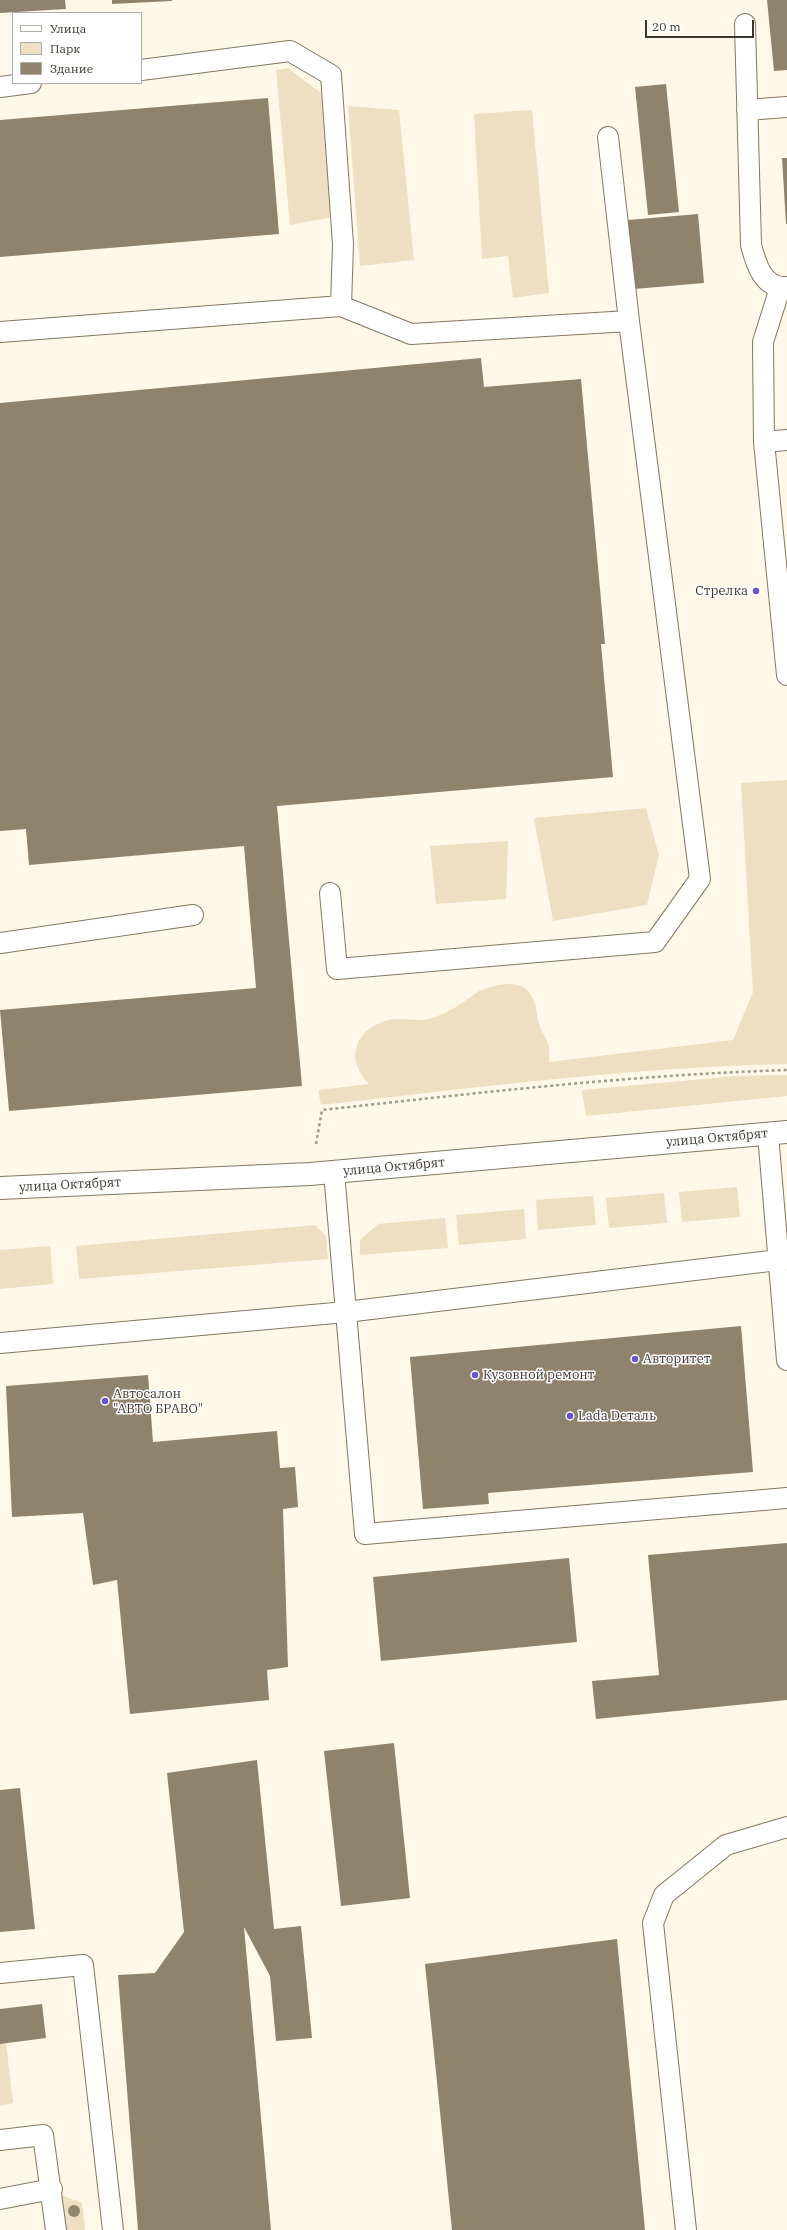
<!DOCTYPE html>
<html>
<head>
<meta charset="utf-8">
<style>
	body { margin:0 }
	#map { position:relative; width:787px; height:2230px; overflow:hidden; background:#fff7e8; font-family:"IBM Plex Serif",serif }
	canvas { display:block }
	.legend { position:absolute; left:12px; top:12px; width:130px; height:72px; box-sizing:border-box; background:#fff; border:1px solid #b1afab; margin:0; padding:5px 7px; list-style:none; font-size:12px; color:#3c372d }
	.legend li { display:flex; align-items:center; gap:8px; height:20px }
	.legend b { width:20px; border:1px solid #b1afab }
	.scale { position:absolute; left:645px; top:20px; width:109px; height:18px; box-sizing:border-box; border:2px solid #3c372d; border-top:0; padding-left:5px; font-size:12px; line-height:14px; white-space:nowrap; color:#3c372d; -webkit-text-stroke:3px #fff; paint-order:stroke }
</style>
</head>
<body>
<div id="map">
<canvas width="787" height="2230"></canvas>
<ul class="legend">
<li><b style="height:5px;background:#fff"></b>Улица</li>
<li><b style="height:11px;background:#efdfc2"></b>Парк</li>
<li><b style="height:11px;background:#8f836d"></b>Здание</li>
</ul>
<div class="scale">20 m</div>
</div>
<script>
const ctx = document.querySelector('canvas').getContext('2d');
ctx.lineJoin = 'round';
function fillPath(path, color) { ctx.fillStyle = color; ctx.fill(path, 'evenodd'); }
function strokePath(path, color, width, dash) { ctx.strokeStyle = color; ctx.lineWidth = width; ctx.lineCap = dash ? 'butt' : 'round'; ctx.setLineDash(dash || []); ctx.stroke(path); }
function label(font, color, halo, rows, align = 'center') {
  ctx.font = font + ' "IBM Plex Serif",serif'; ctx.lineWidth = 3; ctx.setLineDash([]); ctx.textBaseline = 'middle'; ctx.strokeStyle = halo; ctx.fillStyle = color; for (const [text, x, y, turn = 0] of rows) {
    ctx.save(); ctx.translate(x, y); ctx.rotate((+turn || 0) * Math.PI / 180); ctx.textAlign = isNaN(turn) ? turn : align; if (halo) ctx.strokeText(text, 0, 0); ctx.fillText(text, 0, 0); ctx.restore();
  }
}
const green = new Path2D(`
	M288 68 321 93 333 217 290 225 276 70Z
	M348 106 399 110 414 260 360 266Z
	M532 110 549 293 513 298 508 256 482 259 474 114Z
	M787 780V1064C631 1067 475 1088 321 1105L318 1090 369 1084C344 1059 355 1028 389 1020 407 1016 418 1025 440 1015 453 1010 465 1001 476 993 487 986 514 979 526 989 534 997 536 1006 537 1016 540 1036 552 1037 549 1062L733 1040 753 992 741 783Z
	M646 808 659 855 647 905 553 921 534 818Z
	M508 841 506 899 436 904 430 846Z
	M787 1075V1096L586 1116 582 1090 736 1076Z
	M737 1187 740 1217 682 1222 679 1192Z
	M664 1193 667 1223 609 1228 606 1198Z
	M593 1196 596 1225 538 1230 536 1200Z
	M524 1209 526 1239 459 1245 456 1215Z
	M445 1218 448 1248 360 1255V1240L378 1224Z
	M315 1225 326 1236 328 1259 79 1279 76 1246Z
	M50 1246 53 1284 0 1289V1250Z
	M6 2043 13 2103 0 2106V2044Z
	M61 2195 82 2203 85 2230H65Z`);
const building = new Path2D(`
	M0 0H65L66 9 0 13Z
	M112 0H172V1L112 4Z
	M767 0H787V70L774 71Z
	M666 84 679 212 648 215 635 87Z
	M268 98 279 234 0 257V120Z
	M782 158H787V224H786Z
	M698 214 704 283 634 289 628 220Z
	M481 358 484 387 581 379 605 644H601L613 777 277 806 302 1086 9 1111 0 1010 256 988 244 846 29 865 26 829 0 831V403Z
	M741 1326 753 1472 488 1493 489 1504 423 1509 410 1357Z
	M148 1375 153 1442 277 1431 280 1468 295 1467 298 1507 283 1509 288 1667 267 1670 269 1700 130 1714 117 1580 93 1585 83 1513 12 1517 6 1386Z
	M787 1543V1700L596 1719 592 1681 659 1675 648 1555Z
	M569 1558 577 1642 381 1661 373 1577Z
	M394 1743 410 1898 341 1906 324 1751Z
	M257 1760 274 1929 301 1926 312 2038 276 2041 270 1976 244 1927 271 2230H138L118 1975 155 1973 184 1932 167 1773Z
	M20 1788 35 1929 0 1932V1790Z
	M617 1939 645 2230H452L425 1964Z
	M42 2004 46 2038 0 2044V2009Z`);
const path = new Path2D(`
	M316 1144 322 1110C476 1093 631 1075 787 1070`);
const service = new Path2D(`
	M745 24 751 245C756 264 763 289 787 287
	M0 87 31 83
	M747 110 787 107
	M608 137 629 321
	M0 332 341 306 343 244 331 75 290 51 141 70
	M787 440 764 442 787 675
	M764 442 763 342 780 288
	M330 893 337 969 655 942 700 879 629 321 411 334 341 306
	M0 943 193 915
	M768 1134 787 1360
	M334 1172 365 1534 787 1498
	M0 1343 346 1312 787 1259
	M0 1973 83 1965 113 2230
	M0 2140 43 2135 56 2230
	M0 2199 52 2189
	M686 2230 653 1923 664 1895 726 1845 787 1827`);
const tertiary = new Path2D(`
	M0 1188 310 1174 787 1132`);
const trees = [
	[74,2211]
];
const markers = [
	[756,591,4,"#6c53cd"],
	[635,1359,4,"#6c53cd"],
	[475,1375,4,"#6c53cd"],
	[105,1401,4,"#6c53cd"],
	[570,1416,4,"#6c53cd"]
];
const poiNames = [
	["Стрелка",748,591,"right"],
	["Авторитет",643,1359],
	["Кузовной ремонт",483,1375],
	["Автосалон",113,1394],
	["\"АВТО БРАВО\"",113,1409],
	["Lada Dеталь",578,1416]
];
const streetNames = [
	["улица Октябрят",717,1138,-5],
	["улица Октябрят",394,1167,-5],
	["улица Октябрят",70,1185,-3]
];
fillPath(green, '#efdfc2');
fillPath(building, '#8f836d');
strokePath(service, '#837761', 22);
strokePath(tertiary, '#837761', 24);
strokePath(path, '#9f998c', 2.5, [3, 3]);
strokePath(service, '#fff', 20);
strokePath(tertiary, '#fff', 22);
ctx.fillStyle = '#90856d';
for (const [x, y] of trees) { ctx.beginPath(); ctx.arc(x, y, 6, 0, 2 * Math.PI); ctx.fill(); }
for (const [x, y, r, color] of markers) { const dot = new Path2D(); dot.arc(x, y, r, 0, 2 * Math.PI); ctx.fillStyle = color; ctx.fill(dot); strokePath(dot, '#fff', 1.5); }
label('13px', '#3c372d', '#fff', poiNames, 'left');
label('13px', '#3c372d', '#fff', streetNames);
</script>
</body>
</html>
